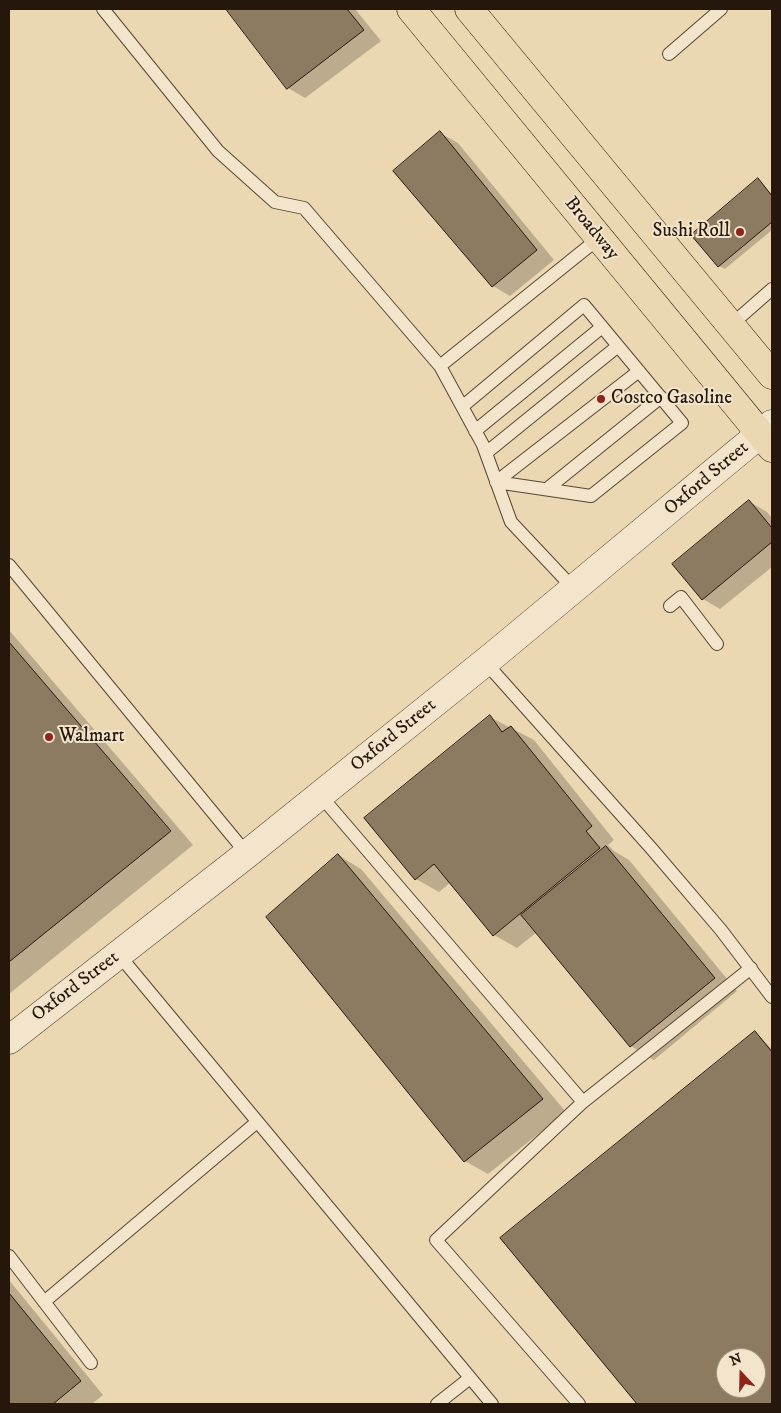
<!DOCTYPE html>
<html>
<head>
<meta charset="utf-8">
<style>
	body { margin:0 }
	#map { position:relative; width:781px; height:1413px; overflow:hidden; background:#ebd7b1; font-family:"IM FELL DW Pica",serif }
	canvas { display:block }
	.frame { position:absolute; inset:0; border:10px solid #25170b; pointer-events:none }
	.north { position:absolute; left:716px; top:1348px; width:50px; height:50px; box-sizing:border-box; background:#f2e5cc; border:1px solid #a0937f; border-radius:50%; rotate:339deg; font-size:14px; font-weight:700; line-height:20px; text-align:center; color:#25170b }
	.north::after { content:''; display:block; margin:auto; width:18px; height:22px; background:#8f2418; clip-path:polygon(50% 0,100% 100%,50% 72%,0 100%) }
</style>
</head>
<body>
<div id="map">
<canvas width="781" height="1413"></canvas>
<div class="frame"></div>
<div class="north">N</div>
</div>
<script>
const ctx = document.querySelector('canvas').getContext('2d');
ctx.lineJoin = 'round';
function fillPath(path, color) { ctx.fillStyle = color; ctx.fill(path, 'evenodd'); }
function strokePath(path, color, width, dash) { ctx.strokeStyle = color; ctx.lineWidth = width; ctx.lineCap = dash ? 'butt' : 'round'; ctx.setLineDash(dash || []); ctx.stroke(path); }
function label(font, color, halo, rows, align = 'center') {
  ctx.font = font + ' "IM FELL DW Pica",serif'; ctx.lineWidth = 4; ctx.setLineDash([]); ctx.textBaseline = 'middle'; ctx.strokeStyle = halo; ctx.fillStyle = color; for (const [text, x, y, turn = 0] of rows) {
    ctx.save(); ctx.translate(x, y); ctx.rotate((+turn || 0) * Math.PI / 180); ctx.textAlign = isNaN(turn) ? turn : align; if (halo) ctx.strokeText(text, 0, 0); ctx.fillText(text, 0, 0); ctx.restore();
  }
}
const shadow = new Path2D(`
	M227 9H355L381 41 305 98 288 88Z
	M440 133 458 143 554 260 510 296 493 286Z
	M758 180 772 194V230L725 269 719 266Z
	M750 502 767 512 772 518V567L720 609 703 599Z
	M9 630 193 845 9 994Z
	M490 717 534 740 614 840 608 845 614 851 629 860 737 991 654 1060 631 1046 537 932 517 948 494 935 451 882 439 892 416 879Z
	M338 855 361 869 566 1112 488 1174 465 1161Z
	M755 1032 772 1049V1404H638L502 1238ZM726 1358H756V1388H726Z
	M9 1280 103 1395 92 1404 9 1403Z`);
const building = new Path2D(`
	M226 9H347L364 30 287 89Z
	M440 131 537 250 492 287 393 171Z
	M758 178 772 196V222L718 267 691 235Z
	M749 500 772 528V542L702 600 672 564Z
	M9 642 171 831 9 962Z
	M490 715 502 732 511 726 592 826 586 831 600 848 493 936 434 864 415 880 364 818Z
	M606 846 715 978 630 1047 521 915Z
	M338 854 543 1099 464 1162 266 917Z
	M755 1031 772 1052V1404H637L500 1238ZM726 1358H756V1388H726Z
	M9 1293 81 1381 53 1404H9Z`);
const service = new Path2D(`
	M103 9 218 151 275 202 304 208 440 366 483 445 511 522 574 589
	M669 54 721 9
	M731 325 772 289
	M440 366 599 238
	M463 406 584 305 682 423 591 496 496 482
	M475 431 602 327
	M486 453 618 346
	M496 482 639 371
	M547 489 661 397
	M9 565 247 854
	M670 606 681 597 717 644
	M485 662 651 848 721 930 772 997
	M320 795 583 1102
	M119 955 492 1404
	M9 1256 91 1363
	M44 1302 257 1122
	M437 1404 470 1378
	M579 1404 436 1240 583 1102 751 968`);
const tertiary = new Path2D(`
	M9 1040 247 854 494 655 772 424`);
const primary = new Path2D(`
	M411 9 772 448
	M469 9 772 375`);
const markers = [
	[740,232,5,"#8f2418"],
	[601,399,5,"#8f2418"],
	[49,737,5,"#8f2418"]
];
const streetNames = [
	["Broadway",591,229,51],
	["Oxford Street",707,479,-40],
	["Oxford Street",394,736,-39],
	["Oxford Street",76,987,-37]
];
const poiNames = [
	["Sushi Roll",730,232,"right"],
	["Costco Gasoline",611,399],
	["Walmart",59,737]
];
fillPath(shadow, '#0003');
fillPath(building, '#8c7b61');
strokePath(building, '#25170b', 1);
strokePath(service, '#564734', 14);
strokePath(tertiary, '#564734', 29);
strokePath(primary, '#25170b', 29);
strokePath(service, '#f2e5cc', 12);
strokePath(tertiary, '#f2e5cc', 28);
strokePath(primary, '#ebd7b1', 28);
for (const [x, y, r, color] of markers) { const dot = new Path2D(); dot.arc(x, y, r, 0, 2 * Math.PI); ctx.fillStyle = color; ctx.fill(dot); strokePath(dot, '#f2e5cc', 2); }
label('19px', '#25170b', '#f2e5cc', streetNames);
label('19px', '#25170b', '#f2e5cc', poiNames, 'left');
</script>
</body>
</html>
